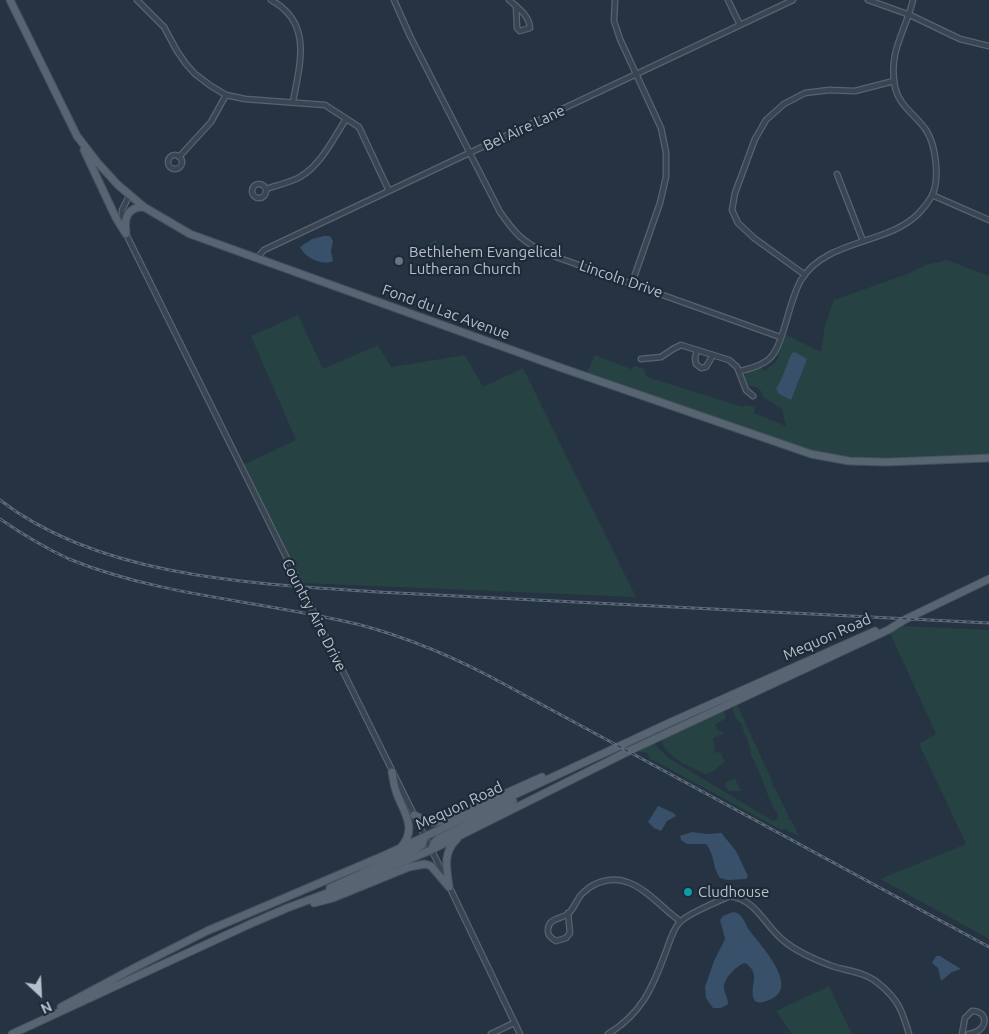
<!DOCTYPE html>
<html>
<head>
<meta charset="utf-8">
<style>
	body { margin:0 }
	#map { position:relative; width:989px; height:1034px; overflow:hidden; background:#253342; font-family:Ubuntu,sans-serif }
	canvas { display:block }
	.north { position:absolute; left:15px; top:969px; width:50px; height:50px; -webkit-text-stroke:4px #1e2a37; paint-order:stroke; rotate:155deg; font-size:14px; font-weight:700; line-height:20px; text-align:center; color:#b6c0cc }
	.north::after { content:''; display:block; margin:auto; width:18px; height:22px; background:#b6c0cc; clip-path:polygon(50% 0,100% 100%,50% 72%,0 100%) }
</style>
</head>
<body>
<div id="map">
<canvas width="989" height="1034"></canvas>
<div class="north">N</div>
</div>
<script>
const ctx = document.querySelector('canvas').getContext('2d');
ctx.lineJoin = 'round';
function fillPath(path, color) { ctx.fillStyle = color; ctx.fill(path, 'evenodd'); }
function strokePath(path, color, width, dash) { ctx.strokeStyle = color; ctx.lineWidth = width; ctx.lineCap = dash ? 'butt' : 'round'; ctx.setLineDash(dash || []); ctx.stroke(path); }
function label(font, color, halo, rows, align = 'center') {
  ctx.font = font + ' Ubuntu,sans-serif'; ctx.lineWidth = 4.5; ctx.setLineDash([]); ctx.textBaseline = 'middle'; ctx.strokeStyle = halo; ctx.fillStyle = color; for (const [text, x, y, turn = 0] of rows) {
    ctx.save(); ctx.translate(x, y); ctx.rotate((+turn || 0) * Math.PI / 180); ctx.textAlign = isNaN(turn) ? turn : align; if (halo) ctx.strokeText(text, 0, 0); ctx.fillText(text, 0, 0); ctx.restore();
  }
}
const green = new Path2D(`
	M436 240 439 246 438 253 432 256 426 245Z
	M947 260 989 276V454L862 458 834 455 802 448 587 372 595 355 631 369 635 366 644 369 647 377 743 407 745 405 755 407 754 413 786 426 782 409 763 397C761 387 756 387 747 385L744 377 746 372 761 367 764 371 776 362 779 357 776 354 785 334 821 352 825 325 834 300 907 274 926 265Z
	M298 315 323 369 378 345 391 367 465 355 483 387 523 368 636 597 302 583 243 465 296 440 251 336Z
	M904 626 989 630V939L880 879 966 844 919 744 936 734 890 633Z
	M737 705 768 772 773 783 772 786 775 788 789 817 787 818 792 821 799 836 785 829 781 830 655 761 650 759 647 753 640 752 638 750 651 744H654L670 759 773 821 776 820 778 813C768 803 764 779 756 766 754 762 754 759 751 756 752 745 743 735 742 724 736 721 733 713 733 707Z
	M722 711 725 713 726 718 715 725 719 732 722 731 723 734 713 738 715 752 717 753 720 752 725 762 712 772 705 774C690 766 668 759 662 742L663 738Z
	M735 779 741 791H729L725 786 726 782Z
	M829 986 852 1034H792L776 1011Z`);
const water = new Path2D(`
	M324 236H330L333 241 331 251 333 261C322 266 305 258 300 247L312 239Z
	M795 352 807 359 791 400 779 394 776 389C783 378 786 365 792 353Z
	M658 806 674 813 676 816 667 821 661 831 654 828 648 822Z
	M692 832 707 834 722 833 723 835 736 851 748 876 746 879 728 880 720 878C712 867 715 855 706 844H687L681 840 680 836Z
	M733 912C744 914 744 923 750 931 760 945 802 988 769 1000 764 1002 760 1004 755 1001 747 989 763 974 745 963 737 965 724 978 724 987 724 993 728 998 728 1004L721 1008H713L706 998 705 987 714 961 725 939 720 920 723 916Z
	M936 956H940L961 969 952 972 941 981 938 968 932 963Z`);
const minor = new Path2D(`
	M137 0 164 27 177 51 186 64 195 74 211 86 226 95 245 99 325 105 359 127 389 191
	M271 0C313 23 300 63 293 102
	M394 0 410 36 500 212C516 235 523 242 548 254L780 337
	M509 0C518 8 529 15 530 28L520 31 517 28 516 6
	M615 0 614 21 620 39 661 128 666 152V177L660 203 632 283
	M728 0 740 25
	M868 0 910 15 960 39 989 46
	M168 162a7 7 0 1 1 14 0a7 7 0 1 1-14 0Z
	M179 157 211 122 226 95
	M837 174 863 241
	M252 191a7 7 0 1 1 14 0a7 7 0 1 1-14 0Z
	M266 189C277 185 289 183 300 177 321 165 333 139 346 119
	M932 195 989 220
	M123 225 122 210 129 196
	M125 232 446 879
	M257 258 264 250 793 0
	M805 275 754 238 738 223 732 210 735 193 755 139 766 120 784 104 805 93 829 90 855 91 894 81
	M697 350 695 358 696 364 701 368 706 367 713 355
	M641 359 661 357 673 349 681 345 729 360 737 367 746 390 753 396
	M740 371C749 369 764 365 771 357 784 343 789 300 801 280 826 239 887 245 918 214 923 209 929 201 932 196 940 179 936 145 926 130 916 115 899 106 895 87 888 51 905 33 913 0
	M449 886 520 1034
	M568 913 570 933 566 938 556 941C551 938 547 935 548 929 549 918 561 919 568 914 575 908 577 897 584 892 595 881 613 877 627 882 646 888 664 910 680 921
	M491 1034 514 1023
	M608 1034C641 1014 652 989 665 954 669 944 672 931 679 923 686 914 719 901 730 896 757 900 764 925 784 941 797 952 816 960 832 966 847 971 865 972 878 983 898 999 902 1010 909 1034
	M962 1034 965 1018 972 1011C989 1011 989 1031 969 1034`);
const primary = new Path2D(`
	M10 0 77 136 97 162 118 185 144 207 190 234 559 367 811 454 849 461 887 462 989 458
	M84 150 116 218 126 234
	M126 231C124 217 128 207 144 207
	M392 772C393 778 394 785 396 791 402 810 418 827 402 846
	M414 815 431 823 446 820 542 777
	M431 850 434 843 438 839 492 813 513 801
	M449 887C447 869 442 853 457 839
	M330 888 417 848 422 845 425 837
	M314 903 333 898 409 867 425 864 431 866 449 887
	M61 1007 136 967 207 931 383 856 671 722 875 631
	M12 1034 250 924 287 908 330 892 431 850 629 751 888 630 906 619 989 579`);
const rail = new Path2D(`
	M0 500C101 578 255 584 378 592L989 623
	M0 519C22 534 45 548 69 559 155 594 249 600 339 620 392 631 443 652 491 677L989 947`);
const markers = [
	[399,261,5,"#6b7280"],
	[688,892,5,"#0f9aa8"]
];
const streetNames = [
	["Bel Aire Lane",524,128,-25],
	["Lincoln Drive",621,279,19],
	["Fond du Lac Avenue",446,312,20],
	["Country Aire Drive",314,615,63],
	["Mequon Road",827,637,-24],
	["Mequon Road",459,806,-25]
];
const poiNames = [
	["Bethlehem Evangelical",409,252],
	["Lutheran Church",409,269],
	["Cludhouse",698,892]
];
fillPath(green, '#274243');
fillPath(water, '#38506a');
strokePath(minor, '#57636f', 7);
strokePath(primary, '#434e5b', 9);
strokePath(minor, '#394552', 4.5);
strokePath(primary, '#576472', 7);
strokePath(rail, '#5b6979', 3);
strokePath(rail, '#1e2a37', 1, [4]);
for (const [x, y, r, color] of markers) { const dot = new Path2D(); dot.arc(x, y, r, 0, 2 * Math.PI); ctx.fillStyle = color; ctx.fill(dot); strokePath(dot, '#1e2a37', 2); }
label('15px', '#b6c0cc', '#1e2a37', streetNames);
label('15px', '#b6c0cc', '#1e2a37', poiNames, 'left');
</script>
</body>
</html>
